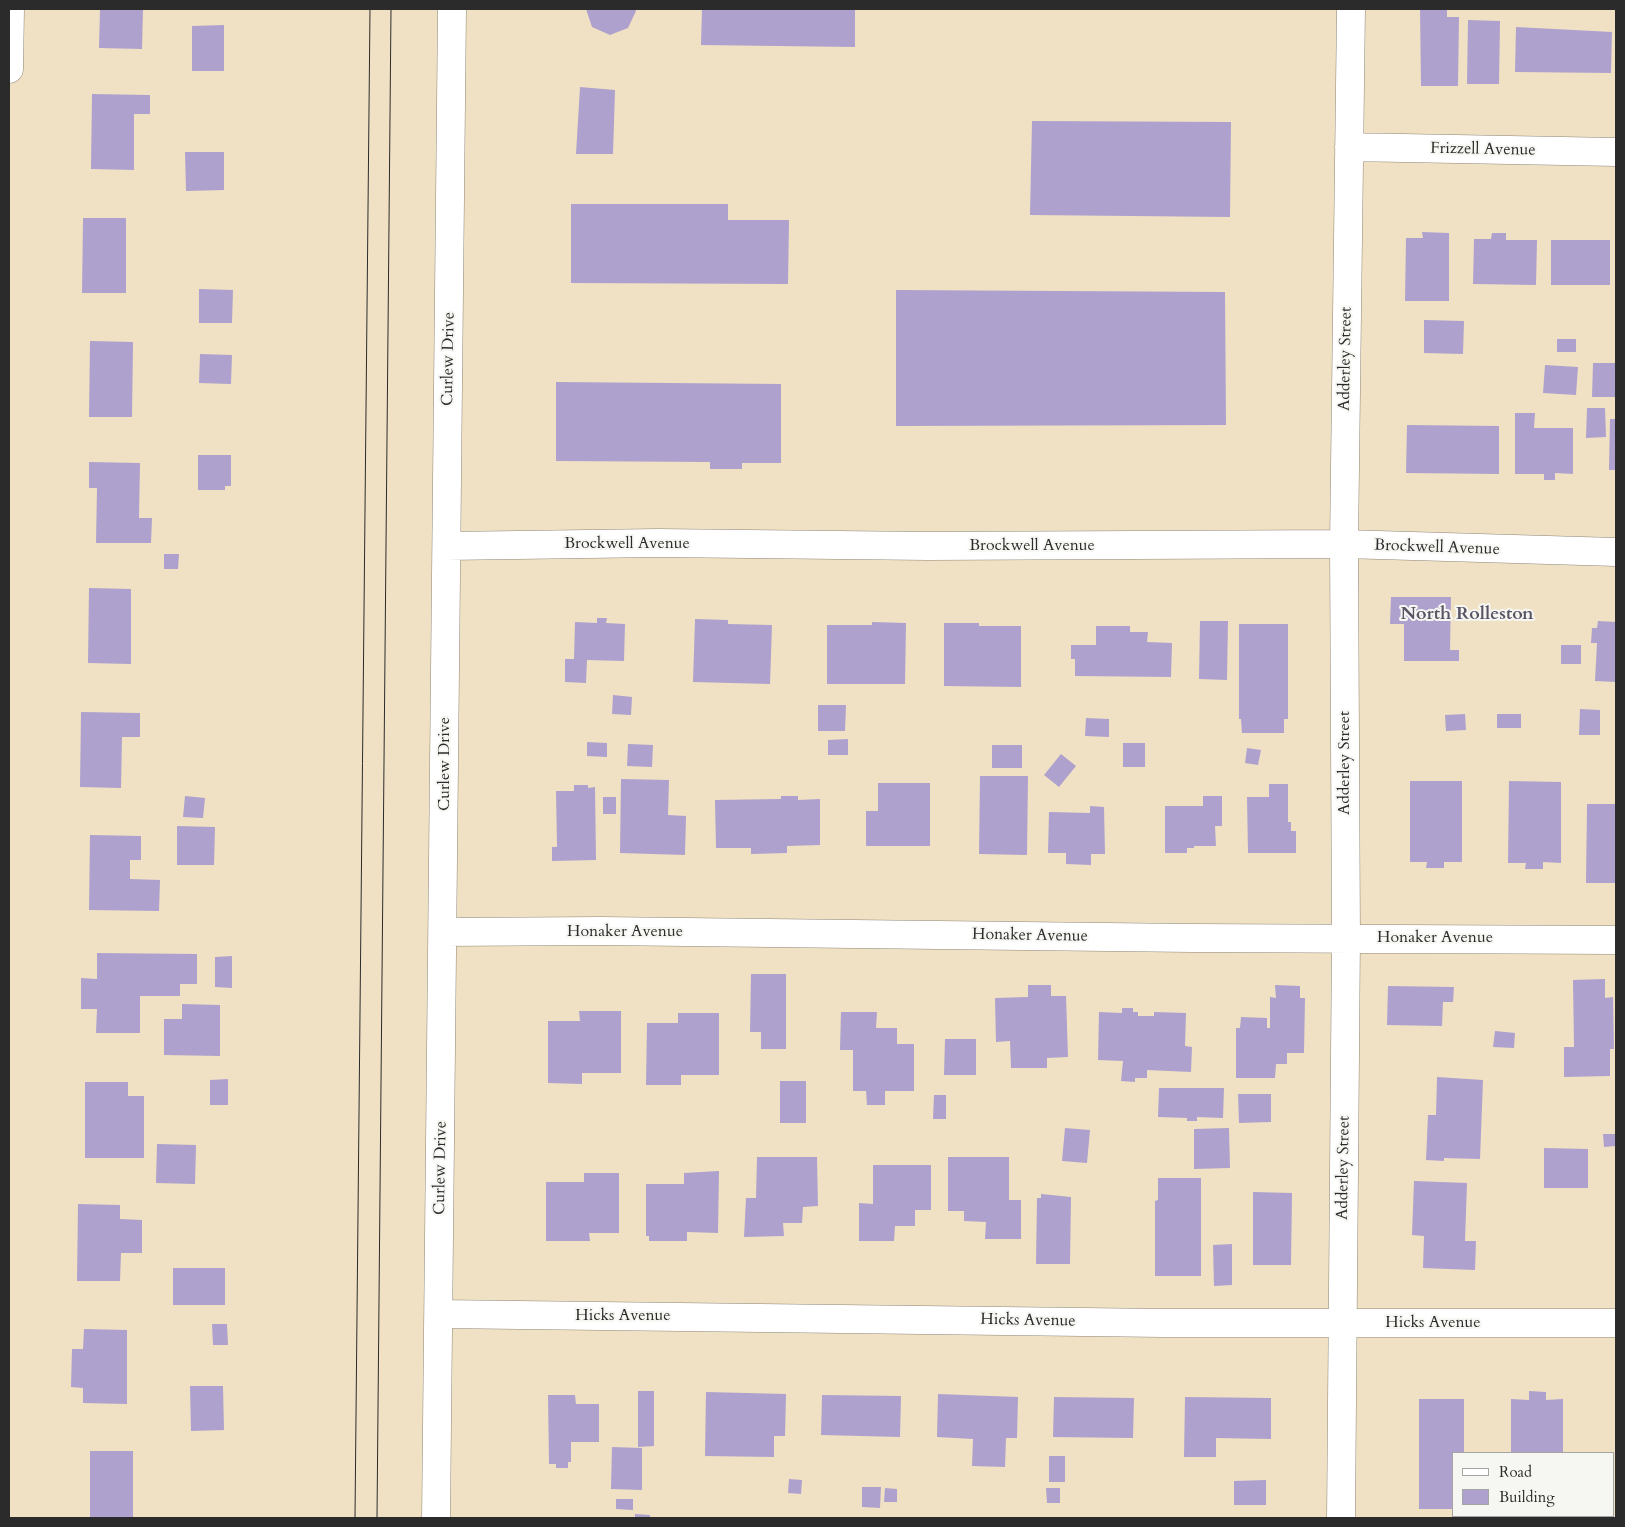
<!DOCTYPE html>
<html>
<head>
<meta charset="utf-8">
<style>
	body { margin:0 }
	#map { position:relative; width:1625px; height:1527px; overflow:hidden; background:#f0e1c4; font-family:Cardo,serif }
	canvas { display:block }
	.frame { position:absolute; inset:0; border:10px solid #2b2b2b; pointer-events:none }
	.legend { position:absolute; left:1452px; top:1452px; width:162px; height:65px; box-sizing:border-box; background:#f6f6f2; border:1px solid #a5a5a2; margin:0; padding:6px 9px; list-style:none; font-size:15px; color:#2b2b2b }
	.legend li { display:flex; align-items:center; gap:10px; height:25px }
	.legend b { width:25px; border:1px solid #a5a5a2 }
</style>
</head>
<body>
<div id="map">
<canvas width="1625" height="1527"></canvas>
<div class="frame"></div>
<ul class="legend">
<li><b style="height:6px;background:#fff"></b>Road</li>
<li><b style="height:14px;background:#aea1cd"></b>Building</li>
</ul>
</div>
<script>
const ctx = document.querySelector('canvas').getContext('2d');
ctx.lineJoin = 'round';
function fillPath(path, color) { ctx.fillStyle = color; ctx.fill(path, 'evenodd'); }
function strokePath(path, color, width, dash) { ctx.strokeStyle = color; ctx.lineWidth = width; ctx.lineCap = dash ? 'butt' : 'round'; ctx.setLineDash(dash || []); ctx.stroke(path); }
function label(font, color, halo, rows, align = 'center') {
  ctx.font = font + ' Cardo,serif'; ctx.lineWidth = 4; ctx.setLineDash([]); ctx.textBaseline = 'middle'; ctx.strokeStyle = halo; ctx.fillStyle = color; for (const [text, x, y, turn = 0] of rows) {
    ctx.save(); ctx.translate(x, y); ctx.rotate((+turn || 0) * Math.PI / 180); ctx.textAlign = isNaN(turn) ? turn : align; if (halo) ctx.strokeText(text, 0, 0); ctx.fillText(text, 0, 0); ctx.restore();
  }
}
const building = new Path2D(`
	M100 9H143L142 49 99 48Z
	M586 9H635L636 11 628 28 610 35 592 27Z
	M702 9H855V47L701 45Z
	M1420 9H1447V17H1459L1458 86H1421Z
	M1468 20 1500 21 1499 84H1467Z
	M224 25V71H192V26Z
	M1516 27 1612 32 1611 73 1515 72Z
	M580 87 615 90 613 154H576Z
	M92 94 150 95V114H134V170L91 169Z
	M1032 121 1231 122 1230 217 1030 215Z
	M185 152H224V190L186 191Z
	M571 204H728V220H789L788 284 571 283Z
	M83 218H126V293H82Z
	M1422 232 1449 233V301H1405L1406 238H1423Z
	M1492 233H1506V240H1537L1536 285 1473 284 1474 239H1491Z
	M1551 240H1610V285H1551Z
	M199 289 233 290 232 323H199Z
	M896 290 1225 292 1226 425 896 426Z
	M1424 320 1464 321 1463 354 1424 353Z
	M1557 339H1576V352H1557Z
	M90 341 133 342 132 417H89Z
	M200 354 232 355 231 384 199 383Z
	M1593 363H1616V397H1592Z
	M1545 365 1578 367 1576 395 1543 393Z
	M556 382 781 384V463H742V469H710V462L556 461Z
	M1587 408H1605L1606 437 1586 438Z
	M1515 413H1535L1534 428H1573V474L1555 473V480H1544V474H1515Z
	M1610 419H1616V470H1609Z
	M1407 425 1499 426V474L1406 473Z
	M198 455H231V486H225V490H198Z
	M89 462 140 463 139 518H152L151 543H96L97 488H89Z
	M164 554H179L178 569H164Z
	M89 588 131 589V664L88 663Z
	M1391 597H1451L1450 650H1459V661H1404V624H1390Z
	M597 618H607L606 623 625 624 624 661 587 660 586 683 565 682V659H574L575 622 597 623Z
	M695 619 728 620V624L772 625 770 684 693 682Z
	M1200 621H1228L1227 680 1199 679Z
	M1598 621 1616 622V682L1595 681 1597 643H1591L1592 628H1597Z
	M872 622 906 623 905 684H827V625H872Z
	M944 623H979V626H1021V687L944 686Z
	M1239 624H1288V719H1284V733H1242L1241 719H1239Z
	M1096 626H1130V632H1148L1147 642 1172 643 1171 677 1075 676V659H1071V645H1096Z
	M1561 645H1581V664H1561Z
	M613 695 632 697 631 715 612 714Z
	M818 705H846L845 731H818Z
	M1580 709 1600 710V735H1579Z
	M81 712 140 713V737H122L121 788 80 787Z
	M1465 714 1466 730 1446 731 1445 715Z
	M1497 714H1521V728H1497Z
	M1086 718 1109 719V737L1085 736Z
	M848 739V755H828V740Z
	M587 742 607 743V757L587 756Z
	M1123 743H1145V767H1123Z
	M628 744 653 745 652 767 627 766Z
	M992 745H1022V768H992Z
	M1247 748 1261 750 1258 765 1245 763Z
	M1061 754 1076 766 1059 787 1044 775Z
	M980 776H1028L1027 855 979 854Z
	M621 779 669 780 668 815 686 816 685 855 620 853Z
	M1410 781H1462V862H1444V868H1426L1427 862H1410Z
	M1509 781 1561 782V863L1543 862V869H1525L1526 863H1508Z
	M878 783H930V846H866V811H878Z
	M1269 784H1288V822H1291V831H1296V853H1248L1247 797H1269Z
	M574 785H588V788L595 787 596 860 552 861V847H557L556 791H574Z
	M185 796 205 798 203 818 183 817Z
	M781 796H798V800L820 799V845L787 846V853L751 854V848H716L715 800 781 799Z
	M1203 796H1222V826H1215L1216 846H1194V848H1187V853H1165V806H1203Z
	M603 797H616V814H603Z
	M1587 804H1616V883H1586Z
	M1090 806 1104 807 1105 854H1091V865L1066 864V853H1048L1049 812 1090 813Z
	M177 826 215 827 214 865H177Z
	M90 835 141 836V860H130V879L160 880 159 911 89 910Z
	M97 953 197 954V984H180V996H140V1033H96L97 1009H81V978L97 979Z
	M232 956V988L215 987V957Z
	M751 974H786V1049H761V1032H750Z
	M1605 979V998L1613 997 1614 1049H1610V1076L1564 1077V1047H1574L1573 980Z
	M1028 985H1051V996H1066L1068 1057 1047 1058V1068H1011L1010 1041 996 1042 995 998 1028 997Z
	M1275 985 1300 986V998H1305L1304 1053H1287V1064H1276L1275 1078H1236V1028H1240L1241 1017 1267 1018V1028H1270V997L1276 998Z
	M1388 986 1454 987 1453 1002H1443L1442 1026 1387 1025Z
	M182 1004 220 1005V1056L164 1055V1019H182Z
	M1122 1008H1133V1012H1138V1016H1154V1012L1186 1013 1185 1046 1192 1047 1191 1072 1147 1070V1078H1135V1082L1121 1081 1123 1061 1098 1060 1099 1012 1122 1013Z
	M579 1011H621V1073H582V1084L548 1083V1021H580Z
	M841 1012H877L876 1028H897V1044H914V1091H885V1105H867L866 1091H853V1050H840Z
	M678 1013H719V1075H681V1085H646L647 1023H678Z
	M1495 1031 1515 1033 1514 1048 1493 1047Z
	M945 1039H976V1075H944Z
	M1437 1077 1483 1080 1480 1159 1444 1158V1161L1426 1160 1428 1115H1436Z
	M228 1079V1105H210V1080Z
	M780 1081H806V1123H780Z
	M85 1082H128V1096H144V1158H85Z
	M1159 1088H1224L1223 1118 1197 1117V1121H1187V1118L1158 1117Z
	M1238 1094H1271V1122L1239 1123Z
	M934 1095H946V1119H933Z
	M1065 1128 1090 1130 1087 1163 1062 1161Z
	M1229 1128 1230 1168 1194 1169V1129Z
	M1603 1134H1616V1146L1604 1147Z
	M157 1144 196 1145 195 1184 156 1183Z
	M1544 1148 1588 1149V1188H1544Z
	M757 1157H817L818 1206 803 1207 802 1223H783L784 1236 744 1237 746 1198H756Z
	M948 1157H1009V1200H1021V1239H985L986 1222 964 1221V1211H948Z
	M873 1165H931V1210H915V1226H895L894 1241H859V1203L873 1204Z
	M719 1171 718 1233 687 1232V1241H649V1236H646V1184H684V1173Z
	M584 1173H619V1233H589L590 1241H546V1182H584Z
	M1158 1178H1201V1276H1155V1201L1158 1200Z
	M1414 1181 1467 1183 1465 1241H1476L1475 1270 1423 1268 1424 1236 1412 1235Z
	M1253 1192 1292 1193 1291 1265H1253Z
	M1041 1194 1071 1197 1070 1264H1036L1037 1198H1041Z
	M78 1204 120 1205V1219L142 1220V1253H121L120 1281H77Z
	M1232 1244V1285L1214 1286 1213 1245Z
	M173 1268H225V1305H173Z
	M212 1324H227L228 1345H213Z
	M84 1329 127 1330V1404L83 1403V1388L71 1387 72 1349H83Z
	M190 1386H223L224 1430 191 1431Z
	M638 1391H654V1446L638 1447Z
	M1529 1391 1546 1392V1400L1563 1399V1453H1511V1399L1529 1400Z
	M706 1392 786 1394 785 1436H774V1457L705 1456Z
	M938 1394 1018 1397 1017 1438H1006L1005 1467 972 1466 973 1439 937 1437Z
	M548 1395H575L576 1404H599V1442H571V1462H568V1468H556V1464H549Z
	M822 1395 901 1396 900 1437 821 1435Z
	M1054 1397 1134 1398 1133 1438 1053 1437Z
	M1185 1397 1271 1398V1439L1216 1438V1457H1184Z
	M1419 1399H1464V1453H1454V1509H1419Z
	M612 1447 642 1448V1490L611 1489Z
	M90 1451H133V1518H90Z
	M1049 1456H1065V1482H1049Z
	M789 1479 802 1480 801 1494 788 1493Z
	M1266 1480V1505H1234V1481Z
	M862 1487H881L880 1508 862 1507Z
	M885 1488 897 1489V1502H884Z
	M1046 1488H1060V1503H1047Z
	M616 1499H633V1510L616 1509Z
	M635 1514 650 1515V1518H635Z
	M1471 1516H1490V1518H1471Z`);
const minor = new Path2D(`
	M9 69 10 9
	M1349 147 1616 152
	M447 546 658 543 928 546 1344 544 1616 552
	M444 932 601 931 1191 938 1616 940
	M439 1314 1163 1323H1616
	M436 1518 452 9
	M1341 1518 1346 938 1344 544 1351 9`);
const tram = new Path2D(`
	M355 1518 370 9
	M377 1518 391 9`);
const streetNames = [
	["Frizzell Avenue",1483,150,1],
	["Curlew Drive",449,359,-89],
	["Adderley Street",1346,359,-89],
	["Brockwell Avenue",627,544],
	["Brockwell Avenue",1032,546],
	["Brockwell Avenue",1437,548,2],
	["Adderley Street",1345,763,-90],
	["Curlew Drive",445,764,-90],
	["Honaker Avenue",625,932],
	["Honaker Avenue",1030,936,1],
	["Honaker Avenue",1435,938],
	["Curlew Drive",441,1168,-89],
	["Adderley Street",1344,1168,-89],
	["Hicks Avenue",623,1316],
	["Hicks Avenue",1028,1321,1],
	["Hicks Avenue",1433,1323]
];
const neighbourhoodNames = [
	["North Rolleston",1467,615]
];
fillPath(building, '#aea1cd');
strokePath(minor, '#8e8678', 29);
strokePath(minor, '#fff', 28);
strokePath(tram, '#2b2b2b', 1);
label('16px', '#2b2b2b', '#f6f6f2', streetNames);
label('bold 18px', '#595464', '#f6f6f2', neighbourhoodNames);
</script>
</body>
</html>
